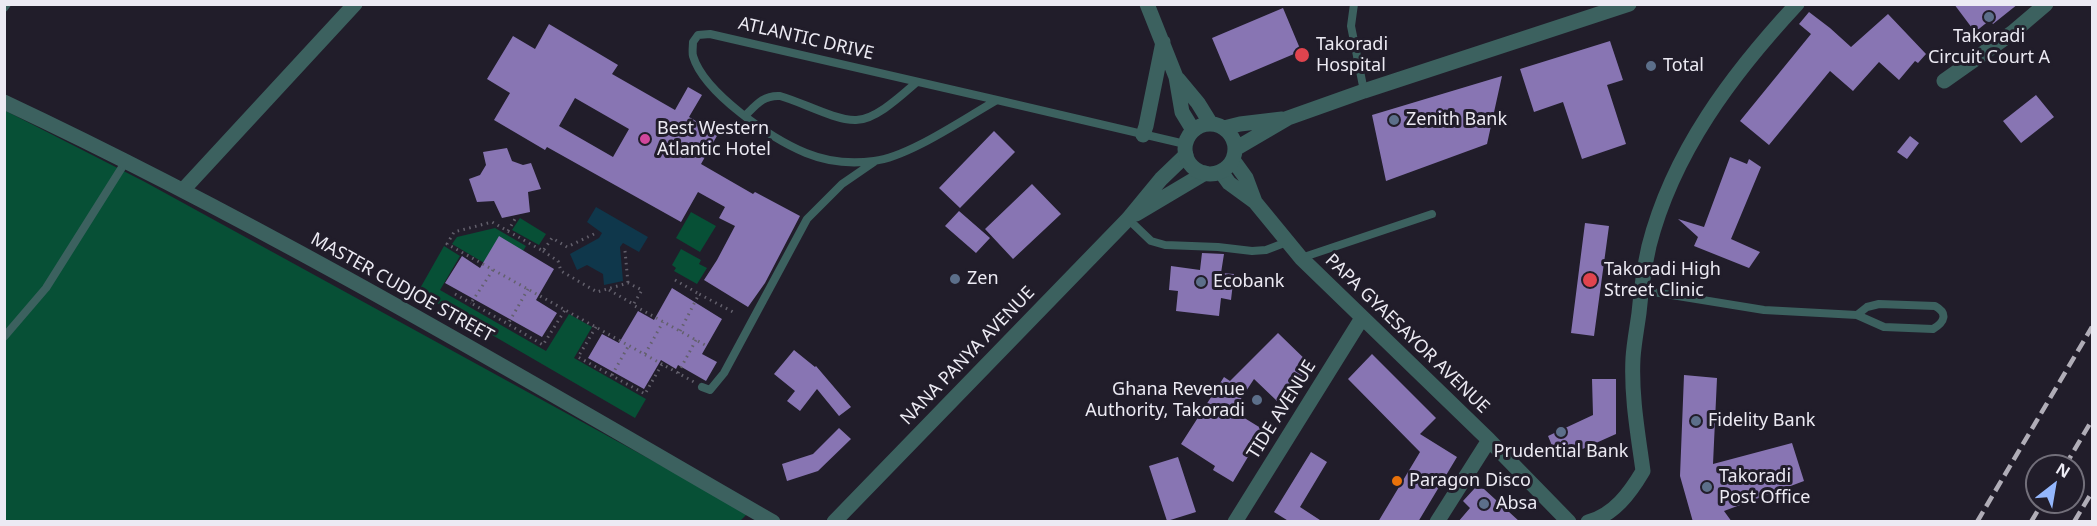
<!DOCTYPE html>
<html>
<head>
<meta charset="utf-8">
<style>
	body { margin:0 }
	#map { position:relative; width:2097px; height:526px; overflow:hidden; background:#211d2a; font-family:"Noto Sans",sans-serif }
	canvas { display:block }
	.frame { position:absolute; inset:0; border:6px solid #eceaf3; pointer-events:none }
	.north { position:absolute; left:2025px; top:454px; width:60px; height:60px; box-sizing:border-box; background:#211d2a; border:2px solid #726f7a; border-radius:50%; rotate:31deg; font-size:16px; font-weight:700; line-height:24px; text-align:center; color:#eceaf3 }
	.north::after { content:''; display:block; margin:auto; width:21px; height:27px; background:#94b7fd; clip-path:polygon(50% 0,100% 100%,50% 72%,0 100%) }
</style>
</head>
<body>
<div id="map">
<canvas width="2097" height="526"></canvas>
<div class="frame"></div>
<div class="north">N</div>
</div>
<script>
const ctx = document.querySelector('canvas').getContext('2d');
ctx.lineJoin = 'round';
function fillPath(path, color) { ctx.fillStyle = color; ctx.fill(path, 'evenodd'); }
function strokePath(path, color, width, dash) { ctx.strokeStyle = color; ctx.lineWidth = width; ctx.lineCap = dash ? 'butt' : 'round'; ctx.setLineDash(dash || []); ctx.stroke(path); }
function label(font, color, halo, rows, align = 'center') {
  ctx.font = font + ' "Noto Sans",sans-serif'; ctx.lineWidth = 6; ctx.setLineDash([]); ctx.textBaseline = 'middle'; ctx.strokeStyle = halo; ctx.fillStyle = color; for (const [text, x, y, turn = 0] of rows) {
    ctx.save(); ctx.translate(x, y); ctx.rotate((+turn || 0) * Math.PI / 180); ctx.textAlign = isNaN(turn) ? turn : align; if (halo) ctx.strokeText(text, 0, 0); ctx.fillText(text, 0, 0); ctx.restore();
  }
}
const green = new Path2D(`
	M4 110 145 182 748 513 739 522 5 521Z
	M691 212 716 226 700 252 676 238Z
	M520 218 546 234 539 245 512 230Z
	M495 228 526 246 508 277 452 244 457 237Z
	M444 246 460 256 440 290 546 351 569 314 592 327 574 358 646 399 635 418 418 292Z
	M681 249 701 260 699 264 707 268 697 284 674 271 676 268 672 265Z`);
const water = new Path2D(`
	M596 207 648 237 639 252 623 243 620 247 623 281 604 285 603 274 587 265 577 270 570 254 599 238 602 233 587 222Z`);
const building = new Path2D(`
	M1954 4H2018L1993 24 1990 20 1975 32Z
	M1283 8 1301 51 1230 81 1212 38Z
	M1809 12 1830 28 1851 47 1888 14 1926 54 1918 63 1915 61 1899 80 1879 62 1853 91 1830 71 1769 145 1740 121 1811 34 1799 24Z
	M549 24 618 65 612 74 675 110 688 87 702 95 689 117 718 134 701 164 753 194 755 192 800 216 765 283 748 307 704 280 717 260 735 226 719 218 725 207 698 192 681 222 547 147 545 150 494 120 510 93 487 79 513 36 535 49ZM575 98 629 129 613 157 559 126Z
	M1610 41 1623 80 1607 85 1626 144 1582 159 1563 102 1534 112 1520 69Z
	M1502 76 1487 144 1386 181 1372 115Z
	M2036 95 2054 117 2021 143 2003 121Z
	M994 131 1015 152 960 208 939 188Z
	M1910 136 1919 143 1907 159 1897 152Z
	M507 148 512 161 523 165 531 163 541 189 528 192 530 212 502 218 494 201 477 202 469 179 480 175 486 165 483 152Z
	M1730 157 1747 164 1749 159 1761 167 1731 239 1760 252 1749 268 1694 246 1698 237 1678 219 1704 227Z
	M1032 184 1061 214 1013 259 985 229Z
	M959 211 990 238 976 253 945 226Z
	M1585 223 1609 226 1594 336 1571 333Z
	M499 236 554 269 536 300 557 313 542 337 445 283 462 256 480 268Z
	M1202 253 1224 254 1221 273 1234 274 1231 300 1221 298 1219 316 1176 311 1178 291 1169 290 1171 266 1200 270Z
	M672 288 722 319 702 354 717 362 706 381 678 365 676 369 661 360 644 389 588 358 602 334 619 343 638 311 654 320Z
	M1278 333 1312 366 1277 401 1254 379 1233 411 1264 430 1233 482 1213 470 1215 466 1181 444 1224 377 1230 381Z
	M794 350 815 367 816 366 851 407 839 416 817 389 800 411 787 401 795 391 774 374Z
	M1372 354 1436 418 1420 434 1457 457 1418 522H1378L1420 452 1348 379Z
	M1684 375 1717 378 1713 464 1792 443 1804 481 1724 511 1732 522H1693L1680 476Z
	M1592 379H1616V434L1558 460 1548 436 1593 415Z
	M839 428 851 439 818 471 787 481 782 464 813 454Z
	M1311 452 1327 462 1300 507 1323 522H1290L1274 512Z
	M1178 457 1196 512 1167 521 1149 466Z
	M1475 488 1484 489 1520 522H1458L1470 508 1463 501Z`);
const path = new Path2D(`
	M508 231 515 219
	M594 234 567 247 552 238 543 251 492 222 454 232 447 244 694 382
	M543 251 558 261 561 271 597 292 628 283 642 290 633 305 705 345
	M625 251 628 283
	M493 270 471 303 508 324
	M675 280 699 294
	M528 289 508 324 543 345 565 310
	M609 290 633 304
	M455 294 471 303
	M596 327 578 357 645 394 662 364
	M680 331 699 294 735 313
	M645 354 663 322
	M678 373 696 340
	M612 375 629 345`);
const service = new Path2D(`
	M1354 4 1351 26 1364 91
	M4 8 7 4
	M710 34 997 100C965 118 909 157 874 161 852 164 828 162 806 153 772 139 704 93 693 56 692 52 693 46 693 42L698 35Z
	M997 100 1185 144
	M745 116C756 105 763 95 780 96 802 102 834 120 855 120 875 121 903 94 917 82
	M1128 219 1151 241 1165 245 1218 247 1252 251 1266 250 1287 242
	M1301 258 1432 214
	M1641 290 1764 310 1857 315 1884 327 1933 329C1945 322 1948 313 1935 306L1879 304 1867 307 1857 315
	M4 337 46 288 126 161
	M702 387 710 390 724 373 807 219 842 184 874 162`);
const minor = new Path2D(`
	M1944 81 2012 33 2046 4
	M4 102C268 226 520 376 773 522
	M1233 160 1246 178 1255 202
	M1221 172 1229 183 1255 202 1301 258 1489 440 1569 522
	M183 190 355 4
	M1136 214 1205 173
	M834 522 1128 219 1161 179 1186 155
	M1235 522 1362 318
	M1437 522 1489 440
	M1588 522C1614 515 1630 493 1643 471 1638 434 1631 396 1633 358 1634 343 1637 328 1639 313 1641 291 1644 268 1649 246 1673 152 1732 74 1797 4`);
const tertiary = new Path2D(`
	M1147 4 1176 77 1182 112 1193 130
	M1178 79 1198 103 1211 124
	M1185 149a25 25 0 1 1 50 0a25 25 0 1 1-50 0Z
	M1224 128 1240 124 1282 119
	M1143 135 1146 126 1163 42
	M1235 149 1288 118 1364 91 1629 4`);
const rail = new Path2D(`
	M2065 466 2092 420
	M1977 522 2092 327
	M2031 522 2043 502
	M2074 522 2092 492`);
const markers = [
	[1989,17,6,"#5c6f8a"],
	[1302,55,8,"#e0444e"],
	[1651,66,6,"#5c6f8a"],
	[1394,120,6,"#5c6f8a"],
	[645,139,6,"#d1479c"],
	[955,279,6,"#5c6f8a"],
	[1590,280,8,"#e0444e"],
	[1201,282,6,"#5c6f8a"],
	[1257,400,6,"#5c6f8a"],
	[1696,421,6,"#5c6f8a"],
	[1561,432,6,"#5c6f8a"],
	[1397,481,6,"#e8710a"],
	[1707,487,6,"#5c6f8a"],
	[1484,504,6,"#5c6f8a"]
];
const poiNames = [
	["Takoradi",1989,37,"center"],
	["Circuit Court A",1989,58,"center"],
	["Takoradi",1316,45],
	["Hospital",1316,66],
	["Total",1663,66],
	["Zenith Bank",1406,120],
	["Best Western",657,129],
	["Atlantic Hotel",657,150],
	["Takoradi High",1604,270],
	["Street Clinic",1604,291],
	["Zen",967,279],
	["Ecobank",1213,282],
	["Ghana Revenue",1245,390,"right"],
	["Authority, Takoradi",1245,411,"right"],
	["Fidelity Bank",1708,421],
	["Prudential Bank",1561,452,"center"],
	["Takoradi",1719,477],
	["Post Office",1719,498],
	["Paragon Disco",1409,481],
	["Absa",1496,504]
];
const streetNames = [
	["ATLANTIC DRIVE",806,39,13],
	["MASTER CUDJOE STREET",402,288,29],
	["PAPA GYAESAYOR AVENUE",1407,334,44],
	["NANA PANYA AVENUE",968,356,-46],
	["TIDE AVENUE",1282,410,-58]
];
fillPath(green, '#075036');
fillPath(water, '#0f374b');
fillPath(building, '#8875b3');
strokePath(path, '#63606c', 3, [1.5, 4.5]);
strokePath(service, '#3c615f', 8);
strokePath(minor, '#3c615f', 15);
strokePath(tertiary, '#3c615f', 15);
strokePath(rail, '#b0adb7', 4.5, [12, 6]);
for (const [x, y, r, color] of markers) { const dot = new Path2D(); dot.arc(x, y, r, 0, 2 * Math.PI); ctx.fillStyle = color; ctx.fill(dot); strokePath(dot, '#211d2a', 2); }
label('18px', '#eceaf3', '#211d2a', poiNames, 'left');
label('18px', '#eceaf3', '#211d2a', streetNames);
</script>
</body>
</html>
